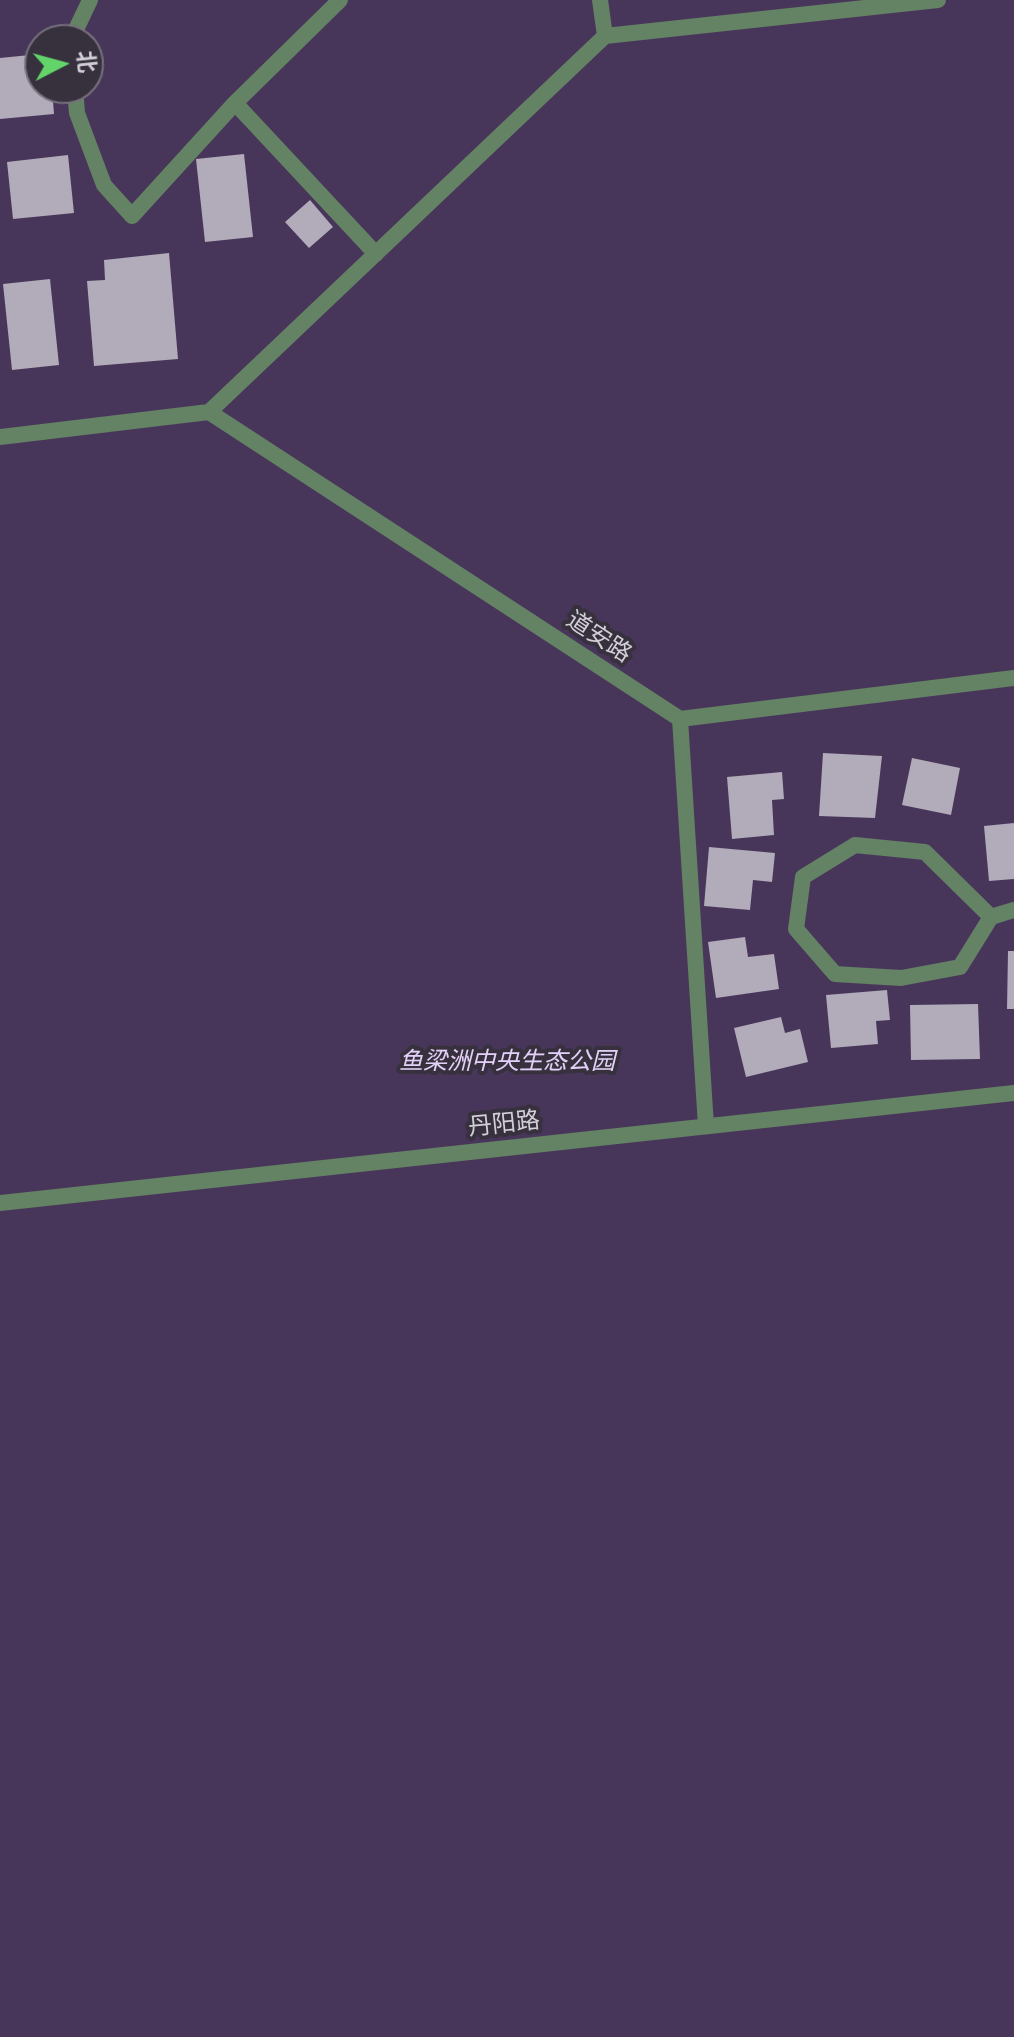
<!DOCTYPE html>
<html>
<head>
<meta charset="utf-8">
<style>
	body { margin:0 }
	#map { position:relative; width:1014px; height:2037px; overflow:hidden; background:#37313e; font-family:"Crimson Pro","Noto Sans SC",serif }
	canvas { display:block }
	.north { position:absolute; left:24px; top:24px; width:80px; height:80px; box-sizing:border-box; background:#37313e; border:2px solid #75707c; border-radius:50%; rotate:84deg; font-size:22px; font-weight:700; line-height:32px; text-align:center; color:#d3cfd8 }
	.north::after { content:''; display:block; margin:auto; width:28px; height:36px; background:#62d469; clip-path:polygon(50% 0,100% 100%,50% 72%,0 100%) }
</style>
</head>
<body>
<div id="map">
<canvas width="1014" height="2037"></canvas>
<div class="north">北</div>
</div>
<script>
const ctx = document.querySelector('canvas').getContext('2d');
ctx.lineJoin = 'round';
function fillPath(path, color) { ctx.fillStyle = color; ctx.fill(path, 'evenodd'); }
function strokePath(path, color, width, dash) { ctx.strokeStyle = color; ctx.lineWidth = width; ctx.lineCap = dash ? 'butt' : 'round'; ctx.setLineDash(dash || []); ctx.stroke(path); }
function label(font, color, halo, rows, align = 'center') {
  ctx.font = font + ' "Crimson Pro","Noto Sans SC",serif'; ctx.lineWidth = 8; ctx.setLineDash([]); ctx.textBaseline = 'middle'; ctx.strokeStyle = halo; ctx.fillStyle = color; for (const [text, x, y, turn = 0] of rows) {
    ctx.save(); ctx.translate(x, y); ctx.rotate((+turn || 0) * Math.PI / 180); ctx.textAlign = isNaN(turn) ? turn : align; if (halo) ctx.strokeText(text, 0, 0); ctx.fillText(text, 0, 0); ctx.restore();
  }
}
const green = new Path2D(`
	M0 0H1014V2037H0ZM40 40H88V88H40Z`);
const building = new Path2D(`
	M40 54V88H52L54 114 0 119V58Z
	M244 154 253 237 205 242 196 159Z
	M68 155 74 213 13 219 7 162Z
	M310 200 333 227 309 248 285 222Z
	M169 253 178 359 94 366 87 281 105 280 104 260Z
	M50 279 59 365 12 370 3 284Z
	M823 753 882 756 875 818 819 816Z
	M912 758 960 768 951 815 902 805Z
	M782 772 784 799 772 800 774 835 732 839 727 777Z
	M1014 823V879L989 881 984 826Z
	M709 847 775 853 772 882 753 880 750 910 704 906Z
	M745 937 748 957 774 954 779 989 716 998 708 942Z
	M1008 951H1014V1009H1007Z
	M887 990 890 1020 876 1021 878 1044 831 1048 826 995Z
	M978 1004 980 1059 911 1060 910 1005Z
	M781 1017 785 1033 800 1029 808 1062 746 1077 734 1028Z`);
const service = new Path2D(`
	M71 40 90 0
	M75 88 77 113 104 185 132 216 235 103 340 0
	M235 103 376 254
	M991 917 925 852 855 845 803 877 796 929 835 974 901 978 960 967 991 917 1014 910`);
const minor = new Path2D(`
	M600 0 605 36
	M680 719 706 1126
	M0 1203 1014 1093`);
const tertiary = new Path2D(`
	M209 412 680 719 1014 678
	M0 437 209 412 605 36 938 0`);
const streetNames = [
	["道安路",599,637,33],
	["丹阳路",504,1124,-6]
];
const parkNames = [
	["鱼梁洲中央生态公园",507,1062]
];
fillPath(green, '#48365a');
fillPath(building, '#b2abba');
strokePath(service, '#648264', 16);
strokePath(minor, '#648264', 16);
strokePath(tertiary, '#648264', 16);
label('24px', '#d3cfd8', '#37313e', streetNames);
label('italic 24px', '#e3d0f8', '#37313e', parkNames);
</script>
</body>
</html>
